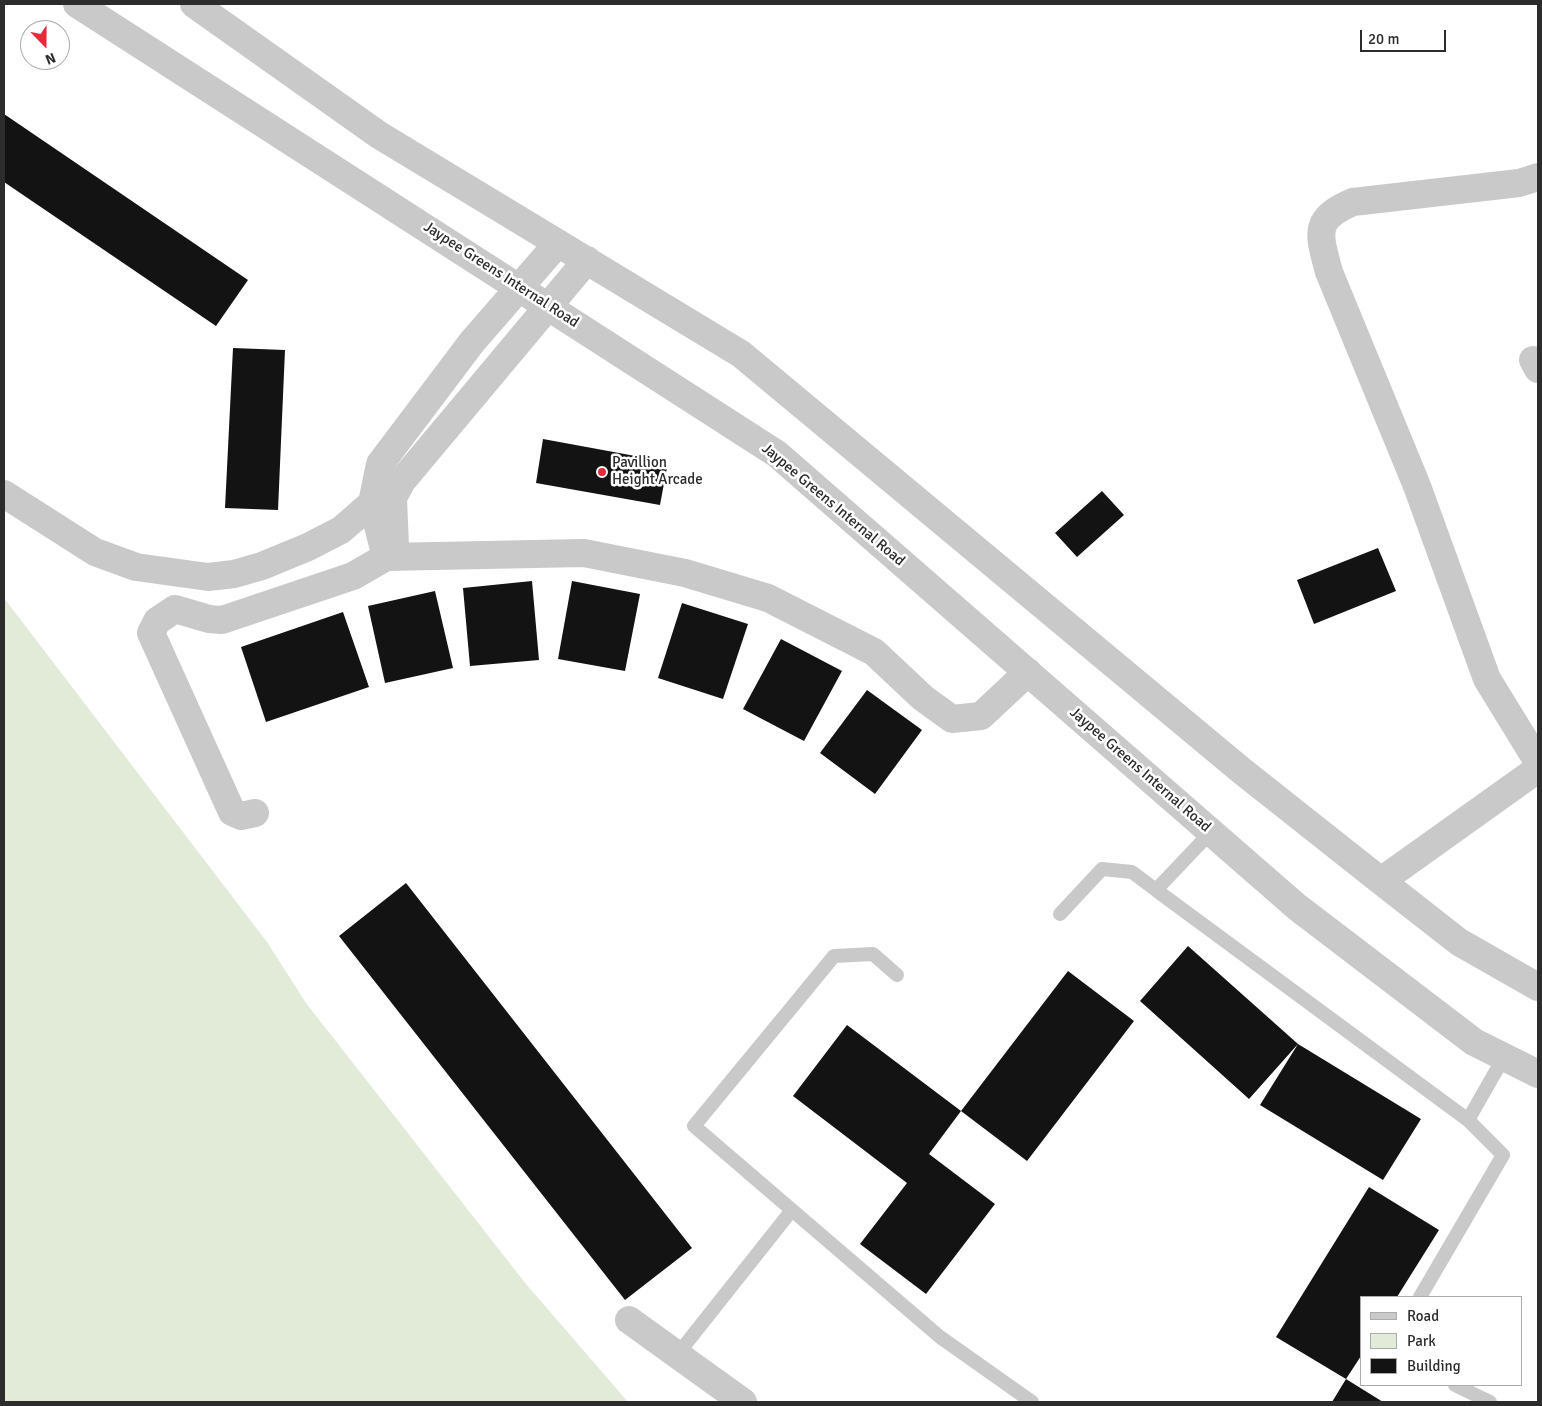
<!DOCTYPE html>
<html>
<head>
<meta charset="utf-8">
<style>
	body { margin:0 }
	#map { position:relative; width:1542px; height:1406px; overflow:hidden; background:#fff; font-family:Signika,sans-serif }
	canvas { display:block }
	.frame { position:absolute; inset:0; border:5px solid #2c2c2c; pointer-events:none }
	.legend { position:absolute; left:1360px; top:1296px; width:162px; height:90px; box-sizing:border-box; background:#fff; border:1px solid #ababab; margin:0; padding:6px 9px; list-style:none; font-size:15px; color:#2c2c2c }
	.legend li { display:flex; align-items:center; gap:10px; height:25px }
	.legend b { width:25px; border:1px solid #ababab }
	.north { position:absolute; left:20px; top:20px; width:50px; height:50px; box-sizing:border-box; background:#fff; border:1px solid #ababab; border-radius:50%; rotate:158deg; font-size:14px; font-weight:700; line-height:20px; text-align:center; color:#2c2c2c }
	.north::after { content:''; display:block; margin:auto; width:18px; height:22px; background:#e62a3b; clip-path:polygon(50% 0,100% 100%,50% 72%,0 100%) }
	.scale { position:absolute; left:1360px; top:30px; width:86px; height:22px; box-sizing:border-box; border:2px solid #2c2c2c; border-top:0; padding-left:6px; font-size:15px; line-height:18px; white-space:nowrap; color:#2c2c2c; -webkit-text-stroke:4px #fff; paint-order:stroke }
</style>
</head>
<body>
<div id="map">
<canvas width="1542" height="1406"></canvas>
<div class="frame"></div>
<ul class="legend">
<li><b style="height:6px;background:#c9c9c9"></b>Road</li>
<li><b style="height:14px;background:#e2ead8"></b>Park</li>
<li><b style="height:14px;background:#131313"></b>Building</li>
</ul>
<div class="north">N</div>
<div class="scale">20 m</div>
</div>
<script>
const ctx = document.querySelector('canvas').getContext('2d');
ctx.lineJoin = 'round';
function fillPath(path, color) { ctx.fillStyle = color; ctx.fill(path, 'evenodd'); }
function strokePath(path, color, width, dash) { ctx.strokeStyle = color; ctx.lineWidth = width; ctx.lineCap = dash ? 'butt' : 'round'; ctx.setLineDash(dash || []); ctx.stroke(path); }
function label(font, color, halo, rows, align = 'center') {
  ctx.font = font + ' Signika,sans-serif'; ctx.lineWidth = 5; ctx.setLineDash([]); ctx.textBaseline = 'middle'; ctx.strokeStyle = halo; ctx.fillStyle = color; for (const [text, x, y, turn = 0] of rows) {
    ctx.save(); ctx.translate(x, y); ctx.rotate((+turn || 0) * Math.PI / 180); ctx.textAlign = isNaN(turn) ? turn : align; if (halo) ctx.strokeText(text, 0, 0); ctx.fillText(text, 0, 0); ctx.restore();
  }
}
const green = new Path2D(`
	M4 598 267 942 306 1003 526 1284 628 1402H4Z`);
const building = new Path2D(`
	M4 114 248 280 216 326 4 182Z
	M233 348 285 350 278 510 225 508Z
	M543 439 668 462 660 505 536 483Z
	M1102 491 1124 515 1077 557 1055 533Z
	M1378 548 1396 591 1314 624 1297 580Z
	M532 581 539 660 470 666 463 588Z
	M572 581 640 594 625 671 558 659Z
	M435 591 453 668 385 683 368 606Z
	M682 603 748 624 723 699 658 678Z
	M343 612 369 687 266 722 241 647Z
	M781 639 842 671 804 741 743 709Z
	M867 690 922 730 875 794 820 753Z
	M406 883 692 1248 625 1300 339 936Z
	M1188 946 1298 1044 1421 1119 1383 1180 1260 1105 1298 1044 1249 1099 1140 1001Z
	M1068 971 1134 1021 1027 1161 961 1111 929 1154 995 1204 926 1294 860 1244 907 1183 793 1096 847 1025 961 1111Z
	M1369 1187 1439 1230 1397 1297H1361V1356L1346 1379 1383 1402H1332L1346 1379 1276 1337Z`);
const service = new Path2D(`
	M1211 832 1156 890 1468 1120 1503 1155 1420 1297
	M1060 914 1102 869 1132 872 1156 890
	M897 975 873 954 834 956 694 1126 940 1337 1032 1402
	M1468 1120 1504 1057
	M677 1355 792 1210
	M1455 1385 1490 1402`);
const minor = new Path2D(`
	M77 4 777 454 1297 907 1474 1042 1538 1074
	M194 4 379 135 741 354 1242 771 1381 881 1459 942 1538 987
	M1538 177 1519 183 1353 202C1312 219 1319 234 1329 272L1417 486 1487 679 1538 762
	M1533 360 1538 369
	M4 494 95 552 136 567 208 577 234 574 262 566 308 547 341 530 372 503
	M395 547 393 498 402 481 587 260
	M386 557 584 553 685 573 768 598 874 652 923 698 952 719 981 716 1028 672
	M255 813 241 816 232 812 151 633 157 621 175 609 209 619 222 620 353 576 386 557 372 503 380 464 472 342 558 243
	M1381 881 1538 769
	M629 1320 743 1402`);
const markers = [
	[602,472,5,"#e62a3b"]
];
const streetNames = [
	["Jaypee Greens Internal Road",501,275,33],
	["Jaypee Greens Internal Road",833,505,40],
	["Jaypee Greens Internal Road",1140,770,41]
];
const poiNames = [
	["Pavillion",612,463],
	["Height Arcade",612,480]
];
fillPath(green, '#e2ead8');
fillPath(building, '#131313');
strokePath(service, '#c9c9c9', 14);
strokePath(minor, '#c9c9c9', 28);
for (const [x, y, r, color] of markers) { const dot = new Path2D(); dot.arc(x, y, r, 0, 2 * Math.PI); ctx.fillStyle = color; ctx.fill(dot); strokePath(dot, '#fff', 2); }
label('15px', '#2c2c2c', '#fff', streetNames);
label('15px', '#2c2c2c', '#fff', poiNames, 'left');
</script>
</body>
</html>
